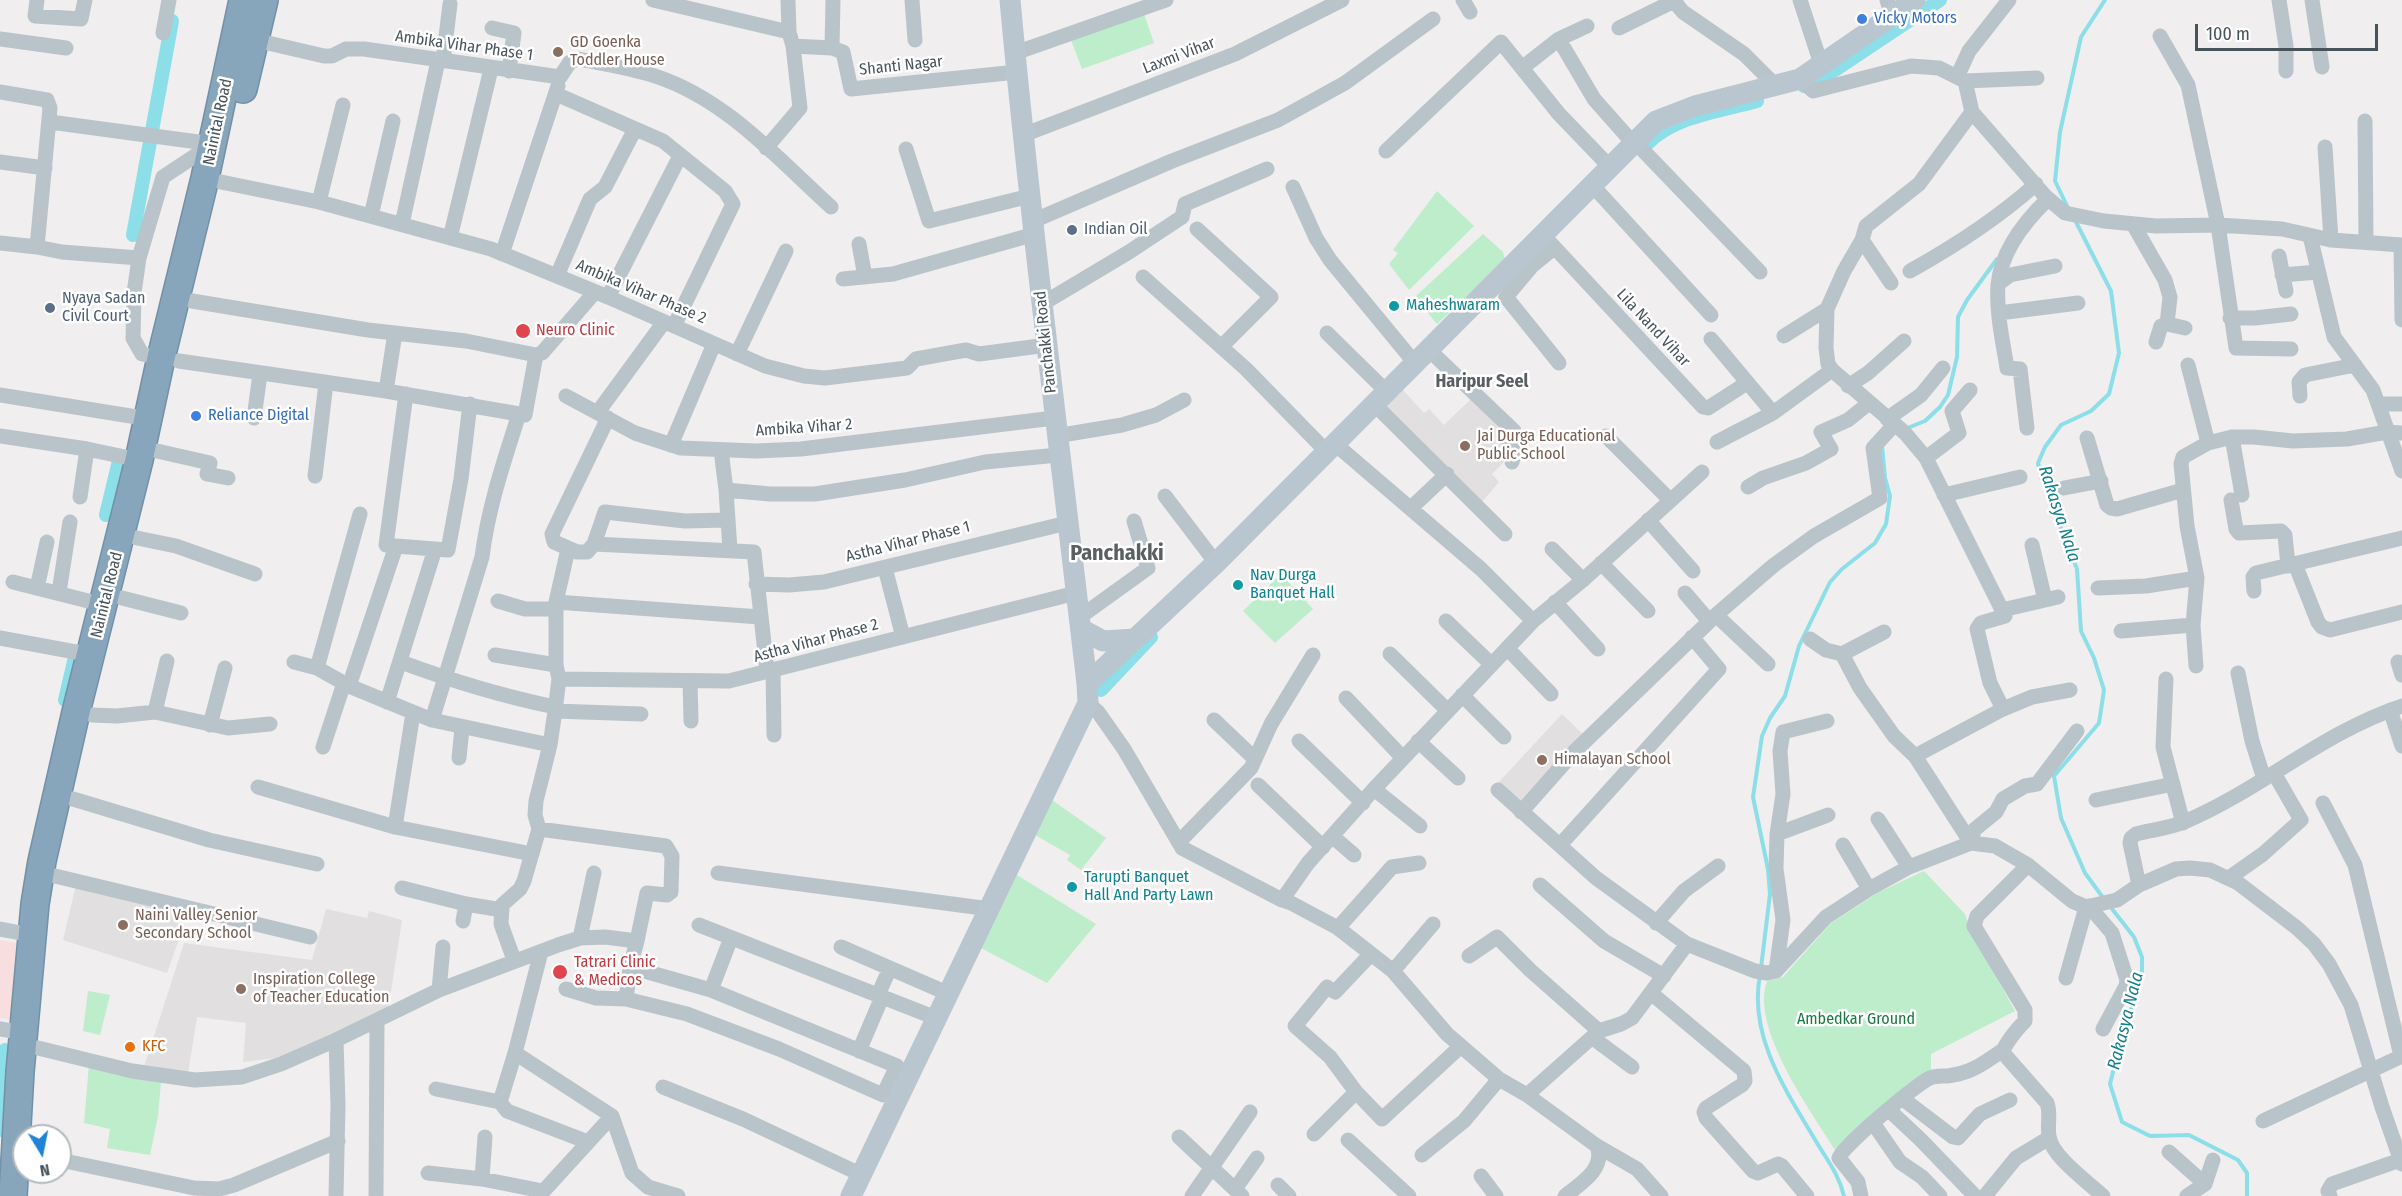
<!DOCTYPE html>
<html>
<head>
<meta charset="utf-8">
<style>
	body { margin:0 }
	#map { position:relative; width:2402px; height:1196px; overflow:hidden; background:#f0eeee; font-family:"Fira Sans Condensed",sans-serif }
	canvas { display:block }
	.north { position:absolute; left:12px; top:1124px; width:60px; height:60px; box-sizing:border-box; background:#fff; border:2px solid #b5babd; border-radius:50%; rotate:170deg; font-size:16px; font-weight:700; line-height:24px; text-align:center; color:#47535a }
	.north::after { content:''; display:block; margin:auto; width:21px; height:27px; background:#2083d8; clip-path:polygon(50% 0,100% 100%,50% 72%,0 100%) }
	.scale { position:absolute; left:2195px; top:24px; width:183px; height:27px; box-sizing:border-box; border:3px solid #47535a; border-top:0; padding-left:8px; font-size:18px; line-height:21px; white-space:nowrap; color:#47535a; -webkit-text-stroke:4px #fff; paint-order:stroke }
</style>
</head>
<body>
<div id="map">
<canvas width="2402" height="1196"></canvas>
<div class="north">N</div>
<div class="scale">100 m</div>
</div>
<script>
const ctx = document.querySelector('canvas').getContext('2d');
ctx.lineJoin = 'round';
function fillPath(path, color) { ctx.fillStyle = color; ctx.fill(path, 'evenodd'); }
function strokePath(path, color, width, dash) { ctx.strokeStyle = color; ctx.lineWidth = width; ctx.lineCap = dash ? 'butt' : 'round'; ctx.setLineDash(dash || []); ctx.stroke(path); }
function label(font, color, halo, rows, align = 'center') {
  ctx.font = font + ' "Fira Sans Condensed",sans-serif'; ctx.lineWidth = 5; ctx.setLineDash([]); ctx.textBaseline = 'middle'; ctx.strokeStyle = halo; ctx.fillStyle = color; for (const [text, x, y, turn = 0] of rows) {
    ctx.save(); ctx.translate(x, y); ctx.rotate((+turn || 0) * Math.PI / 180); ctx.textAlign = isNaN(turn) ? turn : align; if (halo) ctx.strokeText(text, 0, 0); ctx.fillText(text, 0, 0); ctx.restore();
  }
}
const education = new Path2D(`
	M1403 390 1424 413 1429 409 1444 425 1473 397 1510 432 1513 453 1492 474 1499 482 1481 503 1383 408Z
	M1562 714 1585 736 1522 805 1498 783Z
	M76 885 183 912 174 937 179 939 167 973 63 940Z
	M326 909 367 918 369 911 402 920 388 1011 314 1044 276 1058 243 1062 246 1023 197 1017 188 1074 144 1067 184 943 312 960Z`);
const medical = new Path2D(`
	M0 940 22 944 18 1021 0 1018Z`);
const green = new Path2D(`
	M1144 14 1154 43 1082 69 1071 40Z
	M1437 191 1474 226 1409 290 1389 264 1398 253 1393 250Z
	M1483 234 1503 252 1505 260 1437 324 1415 297Z
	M1281 574 1313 609 1275 643 1243 611Z
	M1052 800 1106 838 1081 870 1067 860 1070 855 1035 835Z
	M1924 871 1965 914 1971 931 2015 1011 1931 1054V1073L1893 1097 1835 1150C1811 1111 1750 1028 1767 981L1783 977 1831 923 1879 892Z
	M1017 875 1096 924 1047 983 981 948Z
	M88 991 110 995 100 1035 83 1031Z
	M89 1064 161 1082 158 1116 150 1155 107 1148 110 1129 84 1123Z`);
const stream = new Path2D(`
	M2068 208 2055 181 2060 132 2081 37 2105 0
	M2075 220 2111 291 2119 353 2109 394 2091 411 2061 425 2045 447 2038 463 2042 480 2077 569 2081 631 2094 658 2104 690 2099 723 2054 776 2061 818 2085 873 2104 899
	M1905 429 1925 421 1940 407 1948 395 1957 357 1958 317 1967 300 1997 259
	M2109 905 2134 937 2142 957V974L2137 993 2124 1028 2110 1084 2122 1122 2150 1136 2189 1135 2238 1160 2247 1173V1196
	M1761 968 1770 894 1768 869 1753 797 1762 736 1770 718 1785 696 1799 646 1830 582 1842 569 1875 543 1886 524 1890 496 1885 478 1882 446
	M1760 975C1748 1037 1787 1092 1817 1143 1828 1161 1839 1175 1844 1196`);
const canal = new Path2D(`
	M1804 86 1832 72 1940 0
	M1648 143C1675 116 1721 111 1757 101
	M133 235 172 21
	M106 515 119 461
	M1101 690 1151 637
	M65 700 75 657
	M0 1130 5 1050`);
const street = new Path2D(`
	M37 0 35 16 81 19 85 0
	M653 0 789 32 793 46 832 48 843 52 851 89 1017 72
	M788 0 789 32
	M912 0 915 40
	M1463 0 1470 12
	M1673 0 1683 12 1744 54 1775 85
	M1800 0 1821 64
	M1887 0 1892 16
	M2279 0 2286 46V71
	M2312 0 2322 67
	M492 28 514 33 509 71
	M1619 28 1676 0
	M163 33 169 0
	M2160 36 2188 85 2218 225 2236 348 2291 349
	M0 39 66 48
	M255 40 324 56H332L346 49H364L560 77 570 62 579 59C604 64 631 68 655 76 726 99 777 158 831 207
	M832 48 833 0
	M1564 48 1594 99 1633 143
	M1015 53 1166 0
	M443 61 450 4
	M1522 68 1559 39 1587 26
	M1957 77 1969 51 2009 0
	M1800 79 1813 91 1911 66 1939 68 1965 81 1972 112 2045 196 2065 213 2104 221 2156 226 2218 225 2282 229 2331 240 2402 245
	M1965 81 2037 78
	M0 92 47 100 50 108 37 247 62 252 139 258 134 293 133 338 142 354 161 358
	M556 94 663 141 725 191 733 204 674 326
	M1972 112 1919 184 1866 226 1862 240 1844 271 1827 309 1826 348 1828 364 1832 370 1905 433 1926 458 2005 616 1981 623 1977 629 1990 683 2003 709
	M2365 121 2366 241
	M50 122 213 144
	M1023 135 1235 54 1342 0
	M1635 142 1760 272
	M2325 147 2331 240
	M766 148 800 108 793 46
	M906 149 929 221 1030 196
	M1386 151 1501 42 1559 114 1610 167
	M0 162 45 168
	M221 182 319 202 491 249 608 297 765 366 804 376 825 378 907 368 916 359 966 350 979 354 1047 345
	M1592 185 1711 315
	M1293 187 1316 238 1330 260 1414 362
	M319 202 343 105
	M371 216 393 121
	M1033 221 1172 161 1278 120 1345 83 1433 19
	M402 224 438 61
	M2133 224 2165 280 2170 297 2167 324 2161 326 2156 342
	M1197 229 1271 297 1221 347
	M1543 235 1703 407 1708 408 1747 383
	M2310 236 2334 337 2373 390 2402 471
	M450 238 491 69
	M1862 240 1891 283
	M0 243 37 247
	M859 244 865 277
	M2401 245 2402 320
	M1554 248 1532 266 1506 297 1559 363
	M502 254 558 86
	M2279 256 2286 291
	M139 258 163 177 213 144
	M1910 271C1955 246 1998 218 2036 184
	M2282 275 2318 272
	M557 276 590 199 605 187 635 129
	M1143 277 1246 369 1326 451
	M843 279 893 274 1035 234
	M1998 284 2010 275 2055 266
	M608 297 680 156
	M192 301 368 330 466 341 536 355 542 353 595 292
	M1042 304 1129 252 1182 217 1185 204 1267 169
	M1999 313 2078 303
	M2230 318H2255L2291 314
	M2167 324 2185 328
	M1327 333 1386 391
	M1784 336 1827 309
	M1711 339 1773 413
	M1428 349 1514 431 1506 439 1515 450 1512 462
	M737 354 786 251
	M179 361 386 391 525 415 536 355
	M2188 365 2208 443
	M1848 386 1868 373 1904 341
	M386 391 395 333
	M0 395 149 419
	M566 396 635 433 681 448 756 451 801 449 1054 418
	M2300 396 2299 382 2305 375 2355 365
	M1373 403 1505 534
	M2378 404H2402
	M598 412 664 322
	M254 418 260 374
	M608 418 552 534 554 542 577 552H587L594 544 605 512 685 521 728 520
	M1887 419 1921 395 1943 368
	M2027 428 2020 369 2007 368C2003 342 1996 313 1998 285 2001 252 2025 221 2048 199
	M0 436 87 449 139 460
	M1056 436 1122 425 1156 415 1184 400
	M1606 436 1670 500
	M2232 437 2242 495
	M2087 438 2107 505 2111 508 2117 509 2183 490
	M1717 442 1773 413 1832 370
	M1334 443 1481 569 1533 621
	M671 445 714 344
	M721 450 726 490
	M157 451 210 463 207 474 228 478
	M1926 458 1959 433 1952 411 1970 390
	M315 476 326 383
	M1748 487 1763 478 1806 463 1831 449 1821 432 1848 420 1869 403
	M2064 488 2101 481
	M1944 495 2020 477
	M1165 496 1216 563
	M80 497 87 449
	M2231 500 2236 529 2239 533 2281 531 2285 535 2288 566
	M1411 508 1447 474
	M1648 520 1693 571
	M137 538 176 546 255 574
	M594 544 754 552 767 671
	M2032 545 2045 600
	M396 546 435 549
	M1552 549 1583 580
	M730 550 726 490 770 494H815L905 480 985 462 1058 455
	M1601 563 1648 611
	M2295 564 2318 622 2322 627 2330 630 2402 612
	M885 568 903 637
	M13 582 104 605
	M756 584 789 585 824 582 1067 523
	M37 588 47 542
	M2098 588 2146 586 2197 578
	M2254 591 2253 577 2256 573 2402 538
	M59 592 70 522
	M1685 593 1709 621
	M122 598 181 613
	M498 601 525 609H556
	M556 602 760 617
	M1555 602 1598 649
	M2002 610 2058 597
	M1716 615 1768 664
	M1080 617 1148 568 1134 521
	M1446 621 1491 664
	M2121 631 2193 625
	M0 638 92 655
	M1810 639 1826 650 1842 654 1860 688 1894 736 1915 756 1971 843
	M1507 648 1551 694
	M1390 654 1447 710
	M1842 654 1884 632
	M495 655 556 665
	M294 662 317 668 349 686 432 720 550 745
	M401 662C452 681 502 696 555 707
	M2398 662 2402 675
	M2196 666 2193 625 2197 578 2187 526 2181 464 2183 457 2208 443 2232 437H2254L2293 441 2347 439 2387 432 2402 433
	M317 668 360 514
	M773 669 774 735
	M2238 673 2252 741 2264 779
	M559 679 729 681 1076 593
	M2166 679 2163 747 2183 823
	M690 681 691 721
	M349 686 396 546 386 545 406 394
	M1462 695 1504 737
	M1346 698 1403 758
	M387 702 435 549 448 550 461 479 470 404
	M1088 703 1098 712 1124 749 1182 848 1282 900 1291 903 1338 928 1393 971 1447 1034 1499 1079 1527 1095 1597 1146 1637 1169 1661 1196
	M2390 710 2402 746
	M555 711 641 714
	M155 712 167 661
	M92 715 117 716 155 712 228 728 270 724
	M432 720 482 557C488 508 504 461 519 414
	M1214 720 1255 759
	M210 725 225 668
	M1299 741 1363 803
	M1418 741 1458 778
	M323 747 344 683
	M1915 756 2003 709 2032 697 2070 690
	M459 758 462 728
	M1258 785 1323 847
	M258 787 395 827 532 854
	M1374 789 1420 826
	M1498 790 1596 878 1687 944 1755 971 1767 973 1776 971 1826 917 1869 889 1909 867 1971 843 1995 846 2028 865 2072 901 2086 907 2117 900 2139 885 2176 869 2190 868 2210 870 2238 883 2297 928 2314 944 2329 964 2351 1005 2382 1107 2402 1164
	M73 799 209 840 317 864
	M2096 800 2173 784
	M2323 803 2355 865 2401 1056
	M1521 812 1575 751 1716 615 1774 565 1814 536 1880 498 1873 448 1894 425
	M1878 819 1909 867
	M395 827 413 713
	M539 829 666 846 672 856 671 892 667 895 647 893 637 941
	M1777 834 1828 815
	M1332 836 1354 855
	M1179 842 1251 768 1271 724 1313 655
	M1971 843 1974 830 1996 812 2003 799 2025 786 2037 784 2077 731
	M1560 845 1719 669 1692 637
	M1843 845 1869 889
	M2028 865 1977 916 1974 926 2025 1010V1021C2016 1030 2009 1039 2003 1050L2005 1055 2047 1103C2051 1114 2047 1125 2049 1136 2051 1156 2088 1182 2103 1196
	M718 873 990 909
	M55 876 310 937
	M2229 878 2263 854 2301 820 2274 773
	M1540 885 1604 941 1664 976
	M2139 885 2130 843 2131 838 2136 834C2152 830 2169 828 2184 822 2260 790 2323 732 2402 706
	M402 888 466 904 502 910
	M1282 900 1308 863 1374 789 1533 621 1583 580 1702 472
	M2089 906 2112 933 2127 980 2126 986 2103 1029
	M463 921 466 904
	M1656 923 1684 891 1718 866
	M699 925 936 1018
	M1338 928 1392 867 1419 863
	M0 929 32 935
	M580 938 594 873
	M841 947 947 993
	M541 952 515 1053 612 1116 632 1173 648 1187 678 1196
	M1469 956 1497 937 1530 970 1599 1031
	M514 960 501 924 502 905 520 889 524 881 539 829 535 815 536 801 550 745 555 711 559 679 556 665V602L568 549
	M1393 971 1433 924
	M1776 971 1783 920 1776 869 1777 834 1783 794 1780 751 1783 732 1827 721
	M2066 978 2086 907
	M566 989 596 998 626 999
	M439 990 443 947
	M711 990 731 938
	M1651 993 1744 1071 1745 1081 1742 1085 1706 1108 1704 1112 1706 1118 1753 1171 1758 1173 1778 1164 1782 1166 1807 1196
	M878 995 890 968
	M0 1029 24 1033
	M1593 1038 1632 1067
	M336 1040 338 1105 336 1196
	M38 1048 132 1071 195 1080 242 1077 281 1064 336 1040 439 990 558 945 580 938 605 937 637 941 630 967 626 999 687 1014 779 1049 883 1095 897 1066 711 990 630 967
	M859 1051 882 997
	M663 1087 743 1119 860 1174
	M436 1089 500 1102 507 1111 588 1142
	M1356 1092 1330 1057 1295 1026 1327 987 1335 992 1371 954
	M1527 1095 1599 1031 1621 1024 1632 1018 1687 944
	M1903 1099 1953 1137 1958 1138 1980 1114 2010 1100
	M500 1102 515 1053
	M1889 1110 1921 1140 1975 1196
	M2263 1121 2402 1056
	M1873 1123 1900 1162 1922 1177 1940 1196
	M1314 1134 1356 1092 1382 1119 1461 1046
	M1179 1137 1242 1196
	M1348 1140 1409 1196
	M2169 1152 2205 1184
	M1422 1155 1464 1121 1499 1079
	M60 1160 194 1188 219 1189 234 1185 338 1141
	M428 1173 482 1179 543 1191
	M1481 1176 1496 1196
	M482 1179 485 1137
	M1278 1185 1289 1196
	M1235 1189 1257 1158
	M376 1196 377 1020
	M539 1196 612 1116
	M1192 1196 1250 1112
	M1565 1196C1580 1184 1606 1169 1597 1146
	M1861 1196 1858 1182 1839 1158C1841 1147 1917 1084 1930 1078 1937 1075 1946 1077 1953 1075 1973 1072 1987 1061 2003 1050
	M1985 1196 2016 1158 2049 1138
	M2187 1196 2205 1184 2213 1160
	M2330 1196 2328 1191 2332 1184 2400 1160`);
const secondary = new Path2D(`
	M1081 629 1103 641 1135 639
	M1087 684 1216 563 1656 121 1695 106 1800 79 1915 0
	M851 1196 1088 703 1087 684C1061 456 1031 229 1010 0`);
const highway = new Path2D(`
	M243 89 264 0
	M13 1196 20 1072 35 904 42 861 76 712 139 460 161 358 205 178 243 0`);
const markers = [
	[1862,19,6,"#3f7fe0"],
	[558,52,6,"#8d6e63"],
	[1072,230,6,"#5c6f8a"],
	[1394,306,6,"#0f9aa8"],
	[50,308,6,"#5c6f8a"],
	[523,331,8,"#e0444e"],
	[196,416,6,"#3f7fe0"],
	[1465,446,6,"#8d6e63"],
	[1238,585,6,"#0f9aa8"],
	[1542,760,6,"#8d6e63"],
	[1072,887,6,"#0f9aa8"],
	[123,925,6,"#8d6e63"],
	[560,972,8,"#e0444e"],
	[241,989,6,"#8d6e63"],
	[130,1047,6,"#e8710a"]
];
const shopNames = [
	["Vicky Motors",1874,19],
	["Reliance Digital",208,416]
];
const educationNames = [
	["GD Goenka",570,43],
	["Toddler House",570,61],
	["Jai Durga Educational",1477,437],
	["Public School",1477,455],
	["Himalayan School",1554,760],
	["Naini Valley Senior",135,916],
	["Secondary School",135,934],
	["Inspiration College",253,980],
	["of Teacher Education",253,998]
];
const streetNames = [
	["Ambika Vihar Phase 1",464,46,8],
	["Laxmi Vihar",1179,56,-21],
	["Shanti Nagar",901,66,-6],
	["Nainital Road",218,122,-78],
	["Ambika Vihar Phase 2",641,292,23],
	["Lila Nand Vihar",1653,328,47],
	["Panchakki Road",1046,342,-96],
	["Ambika Vihar 2",804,428,-4],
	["Astha Vihar Phase 1",908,542,-14],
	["Nainital Road",107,595,-76],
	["Astha Vihar Phase 2",816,641,-15]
];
const serviceNames = [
	["Indian Oil",1084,230],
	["Nyaya Sadan",62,299],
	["Civil Court",62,317]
];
const cultureNames = [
	["Maheshwaram",1406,306],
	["Nav Durga",1250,576],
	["Banquet Hall",1250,594],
	["Tarupti Banquet",1084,878],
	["Hall And Party Lawn",1084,896]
];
const healthNames = [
	["Neuro Clinic",536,331],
	["Tatrari Clinic",574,963],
	["& Medicos",574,981]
];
const parkNames = [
	["Ambedkar Ground",1856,1020]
];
const foodNames = [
	["KFC",142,1047]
];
const neighbourhoodNames = [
	["Haripur Seel",1482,382]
];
const waterNames = [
	["Rakasya Nala",2059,514,72],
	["Rakasya Nala",2126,1021,-76]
];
const districtNames = [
	["Panchakki",1117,554]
];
fillPath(education, '#e1dfdf');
fillPath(medical, '#f9dedf');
fillPath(green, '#bdedcb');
strokePath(stream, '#8cdee8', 4);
strokePath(canal, '#8cdee8', 14);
strokePath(highway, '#7290a6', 30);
strokePath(street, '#b9c4ca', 15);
strokePath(secondary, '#bac6cf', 21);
strokePath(highway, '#87a5bb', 27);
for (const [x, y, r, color] of markers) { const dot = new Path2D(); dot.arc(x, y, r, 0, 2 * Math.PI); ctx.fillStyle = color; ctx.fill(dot); strokePath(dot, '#fff', 2); }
label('16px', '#366cbe', '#fff', shopNames, 'left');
label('16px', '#785e54', '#fff', educationNames, 'left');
label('16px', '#47535a', '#fff', streetNames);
label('16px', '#4e5e75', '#fff', serviceNames, 'left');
label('16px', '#0d838f', '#fff', cultureNames, 'left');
label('16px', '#be3a42', '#fff', healthNames, 'left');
label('16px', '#1a7840', '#fff', parkNames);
label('16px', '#c56008', '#fff', foodNames, 'left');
label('bold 18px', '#5a5f62', '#fff', neighbourhoodNames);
label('italic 18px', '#127f8c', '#fff', waterNames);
label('bold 22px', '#5a5f62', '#fff', districtNames);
</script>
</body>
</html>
